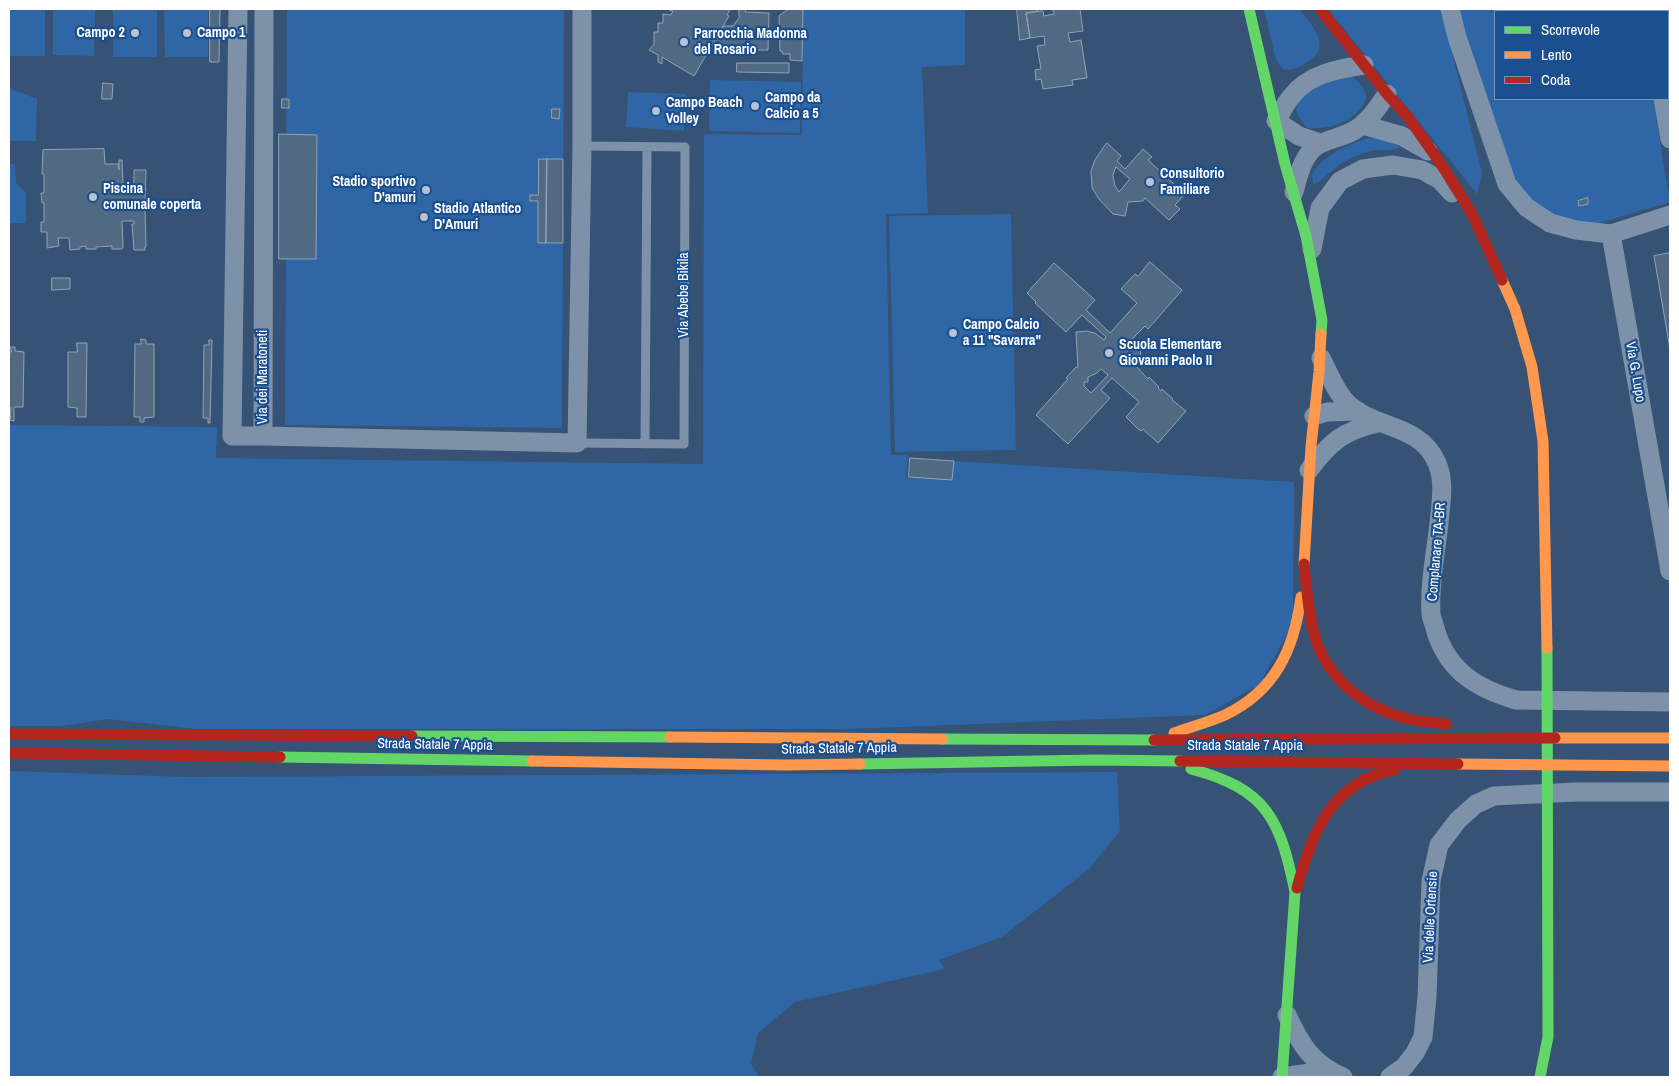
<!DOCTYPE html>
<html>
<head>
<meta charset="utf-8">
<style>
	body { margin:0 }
	#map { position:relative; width:1679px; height:1086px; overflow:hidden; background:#365274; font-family:"Archivo Narrow",sans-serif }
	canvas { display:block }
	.frame { position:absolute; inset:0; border:10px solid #fff; pointer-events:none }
	.legend { position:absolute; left:1494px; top:10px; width:175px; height:90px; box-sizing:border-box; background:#1b4f8f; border:1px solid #7695bc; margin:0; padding:6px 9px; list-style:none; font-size:15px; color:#fff }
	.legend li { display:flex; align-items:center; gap:10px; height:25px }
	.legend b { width:25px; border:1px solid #7695bc }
</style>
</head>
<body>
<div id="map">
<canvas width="1679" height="1086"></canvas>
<div class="frame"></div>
<ul class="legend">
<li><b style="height:6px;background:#63d668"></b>Scorrevole</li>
<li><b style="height:6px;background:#ff974d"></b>Lento</li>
<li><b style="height:6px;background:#b3261e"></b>Coda</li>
</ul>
</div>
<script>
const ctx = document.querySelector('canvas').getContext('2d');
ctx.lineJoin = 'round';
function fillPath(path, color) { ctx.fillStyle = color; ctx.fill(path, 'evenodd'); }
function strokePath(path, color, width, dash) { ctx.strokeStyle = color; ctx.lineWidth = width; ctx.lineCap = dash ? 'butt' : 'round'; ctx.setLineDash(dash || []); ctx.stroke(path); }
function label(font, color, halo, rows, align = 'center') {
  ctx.font = font + ' "Archivo Narrow",sans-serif'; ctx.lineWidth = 4.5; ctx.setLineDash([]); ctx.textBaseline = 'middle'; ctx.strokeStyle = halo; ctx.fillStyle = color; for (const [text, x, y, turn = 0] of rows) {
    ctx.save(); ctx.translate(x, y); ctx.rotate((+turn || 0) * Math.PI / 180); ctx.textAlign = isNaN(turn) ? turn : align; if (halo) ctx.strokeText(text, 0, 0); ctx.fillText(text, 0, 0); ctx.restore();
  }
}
const green = new Path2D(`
	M9 9H45V56H9Z
	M53 9H95L94 56 53 55Z
	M113 9H157V57H113Z
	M164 9H208V57H165Z
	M287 9H564L562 428 285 425Z
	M803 9H965V65L922 67 928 213 886 214 891 455H908L906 477 952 480 954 461 1294 482 1293 624 1259 685 1205 715 850 729H196L108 719 62 726H9V425L217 427 216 458 703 464 704 134 802 135Z
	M1264 9H1299C1311 24 1333 46 1309 61 1300 67 1295 70 1284 70L1276 60Z
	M1328 9H1441L1482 173 1477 194Z
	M1450 9H1638L1639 11H1495V99H1653L1670 202 1576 230 1526 207Z
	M1353 76C1357 81 1365 88 1366 96 1366 100 1364 104 1362 107 1349 123 1329 130 1308 128 1291 112 1293 101 1312 89 1317 86 1321 82 1326 80 1333 77 1344 77 1353 76Z
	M710 80 801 82 800 133 709 131Z
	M9 88 37 99 36 141H9Z
	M628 92 686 94 684 131 626 127Z
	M1367 138H1383L1398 144 1399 148C1390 151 1381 149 1371 151 1361 153 1351 158 1342 163 1334 168 1319 184 1313 184L1312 174C1325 154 1346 146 1367 138Z
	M9 164H15L16 183 26 193V223H9Z
	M1011 214 1016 450 895 452 889 216Z
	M9 771 188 777 1117 772 1120 831 1089 869 1002 937 939 960 945 969 795 1002 758 1033 751 1064 759 1077H9Z`);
const building = new Path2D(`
	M210 9H220L219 62H210Z
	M669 9H719L730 10 727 15 729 16 694 76 662 57V64L658 62V55L649 50 654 44V32H658V23H663V14L671 15 673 11 669 10Z
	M739 9H746L745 12 769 13 768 50H738V47L712 45 723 26H733L739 18Z
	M789 9H803L802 61 790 60V54H783L782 51H780L779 16Z
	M1017 9H1038V11L1026 13 1030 38 1020 40Z
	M1053 9H1080L1083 31 1068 33 1070 42 1081 40 1087 78 1072 80 1073 85 1043 89 1041 79 1036 80 1035 70 1041 69 1037 46 1045 45 1044 36 1030 38 1026 13 1043 11 1044 16 1054 14Z
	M737 63H789V73L737 72Z
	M103 83 113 84 112 99H102Z
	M282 99H289V108H282Z
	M552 109H560L559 119 552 118Z
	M279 134 317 135 316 259H279Z
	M1107 143 1121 156 1117 161 1125 169 1143 149 1152 157 1148 160 1185 194 1175 205 1180 209 1169 220 1145 198 1143 201 1128 202 1125 216 1113 214 1099 199 1092 188 1091 171 1095 160ZM1116 167 1130 179 1119 192 1115 186 1113 176Z
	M104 149 105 164H118L119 170V160H122L123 185 134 184V170H146L145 201 149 204 148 207 145 208 146 247H145V250H134L132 224H134V221H122L123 247 122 249H112V246L96 247V249H86V246L80 247V249L70 250 69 238H58L59 246 47 248V232H41V222H44V203H42L41 193H44V174H42L43 150Z
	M539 159H547L546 243H538V201H530V195H538Z
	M547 159H563V243H546Z
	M1588 198V204L1579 206 1578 201Z
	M1670 253V349L1654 256Z
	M1150 262 1182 290 1148 329 1145 326 1132 339 1133 344H1140L1141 364 1136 363V366L1148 379 1149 377 1159 387 1158 388 1161 391 1162 389 1173 399 1172 400 1186 411 1158 443 1143 429 1141 431 1138 429 1126 417 1139 402 1112 378 1101 390 1110 398 1068 444 1036 415 1068 379 1066 378 1076 367H1078L1076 332 1087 331 1095 333 1104 340 1106 337 1082 315 1066 332 1035 303 1036 302 1027 293 1054 263 1095 300 1086 310 1110 333 1137 303 1121 289 1135 274 1138 276ZM1101 369 1108 375 1091 393 1084 386V382H1088V377L1097 373Z
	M52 278H70V289L52 290Z
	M141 339 146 340V344H154V417L144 418V422H140V417H134L135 344H141Z
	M209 340H212L210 423H208V418H203L204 345H209Z
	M77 343H87L86 417H77V408L68 407V352H77Z
	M11 347H15V351L24 352 23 407H14V421L10 420 11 407H9V352H11Z
	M910 458 954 461 952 480 909 477Z`);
const lane = new Path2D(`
	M577 443 684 444 685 147 582 146
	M645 444 647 147`);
const street = new Path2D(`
	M238 9 232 436H263L264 9
	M1450 9 1457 37 1507 184 1526 207 1550 223 1576 230 1611 234
	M1646 9V11
	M1668 21H1670
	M1663 99 1670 139
	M1363 125 1402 136 1428 151
	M1320 143 1299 136 1276 121C1281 113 1285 104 1291 97 1308 74 1337 69 1364 65
	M1294 192C1298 176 1304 150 1322 143 1335 137 1352 135 1363 124 1373 116 1380 104 1387 94
	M1670 215 1611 234 1670 571
	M1312 249 1320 208 1340 181 1363 169 1393 165 1422 170 1440 180 1452 193
	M1321 358C1329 373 1335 391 1347 403 1375 430 1420 423 1437 463 1445 482 1441 502 1439 523 1436 552 1429 584 1431 614 1432 620 1435 626 1436 632 1449 672 1478 689 1516 700L1670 702
	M1314 416 1327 412 1358 411
	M263 436 577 443 582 146V9
	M1309 470C1330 442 1343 431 1377 423
	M1287 1015C1300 1044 1313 1065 1343 1077
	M1282 1077 1310 1073 1337 1075
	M1390 1077 1404 1067 1415 1053 1423 1037 1427 997 1431 881 1439 845 1458 820 1476 804 1494 796 1576 792H1670`);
const fast = new Path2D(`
	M1249 9 1285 164 1306 236 1322 320 1321 334
	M412 736 670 737
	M942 739 1154 740
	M280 757 532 761
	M860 764 1095 760 1180 761
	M1191 769C1267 789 1280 819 1295 892
	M1282 1077 1295 892
	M1540 1077 1548 1037 1547 648`);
const slow = new Path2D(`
	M1502 280 1515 309 1532 367 1543 441 1547 648
	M1304 564 1311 446 1319 372 1321 334
	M1174 733C1191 727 1209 722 1225 715 1275 691 1294 650 1301 597
	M670 737 942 739
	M1555 738H1670
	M532 761 785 765 860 764
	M1458 764 1670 766`);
const jam = new Path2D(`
	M1320 9 1387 94 1408 117 1443 167 1472 214 1502 280
	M1304 564C1307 589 1308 615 1316 640 1329 681 1367 709 1408 719 1420 722 1433 722 1446 724
	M9 734 412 736
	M1154 740 1555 738
	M9 753 280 757
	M1180 761 1458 764
	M1297 888C1312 833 1331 782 1394 770`);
const markers = [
	[135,33,5,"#b9c2ce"],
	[187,33,5,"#b9c2ce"],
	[684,42,5,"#b9c2ce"],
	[755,106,5,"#b9c2ce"],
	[656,111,5,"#b9c2ce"],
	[1150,182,5,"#b9c2ce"],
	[426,190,5,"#b9c2ce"],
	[93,197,5,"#b9c2ce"],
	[424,217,5,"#b9c2ce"],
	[953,333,5,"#b9c2ce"],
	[1109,353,5,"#b9c2ce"]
];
const poiNames = [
	["Campo 2",125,33,"right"],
	["Campo 1",197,33],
	["Parrocchia Madonna",694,34],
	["del Rosario",694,50],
	["Campo da",765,98],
	["Calcio a 5",765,114],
	["Campo Beach",666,103],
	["Volley",666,119],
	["Consultorio",1160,174],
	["Familiare",1160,190],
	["Stadio sportivo",416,182,"right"],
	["D'amuri",416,198,"right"],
	["Piscina",103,189],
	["comunale coperta",103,205],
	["Stadio Atlantico",434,209],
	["D'Amuri",434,225],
	["Campo Calcio",963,325],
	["a 11 \"Savarra\"",963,341],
	["Scuola Elementare",1119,345],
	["Giovanni Paolo II",1119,361]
];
const streetNames = [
	["Via Abebe Bikila",684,295,-90],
	["Via G. Lupo",1635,372,80],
	["Via dei Maratoneti",263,377,-90],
	["Complanare TA-BR",1437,552,-85],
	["Strada Statale 7 Appia",435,745,1],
	["Strada Statale 7 Appia",1245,746],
	["Strada Statale 7 Appia",839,749,-1],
	["Via delle Ortensie",1431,917,-87]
];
fillPath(green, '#2f66a5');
fillPath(building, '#526984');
strokePath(building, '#92a2b6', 1);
strokePath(lane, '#7d92a8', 9);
strokePath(street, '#7d92a8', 19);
strokePath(fast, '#63d668', 11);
strokePath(slow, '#ff974d', 11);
strokePath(jam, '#b3261e', 11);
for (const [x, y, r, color] of markers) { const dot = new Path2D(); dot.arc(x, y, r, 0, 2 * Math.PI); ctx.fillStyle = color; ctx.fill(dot); strokePath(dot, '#1b4f8f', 2); }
label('bold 14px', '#fff', '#1b4f8f', poiNames, 'left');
label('14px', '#fff', '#1b4f8f', streetNames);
</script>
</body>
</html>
